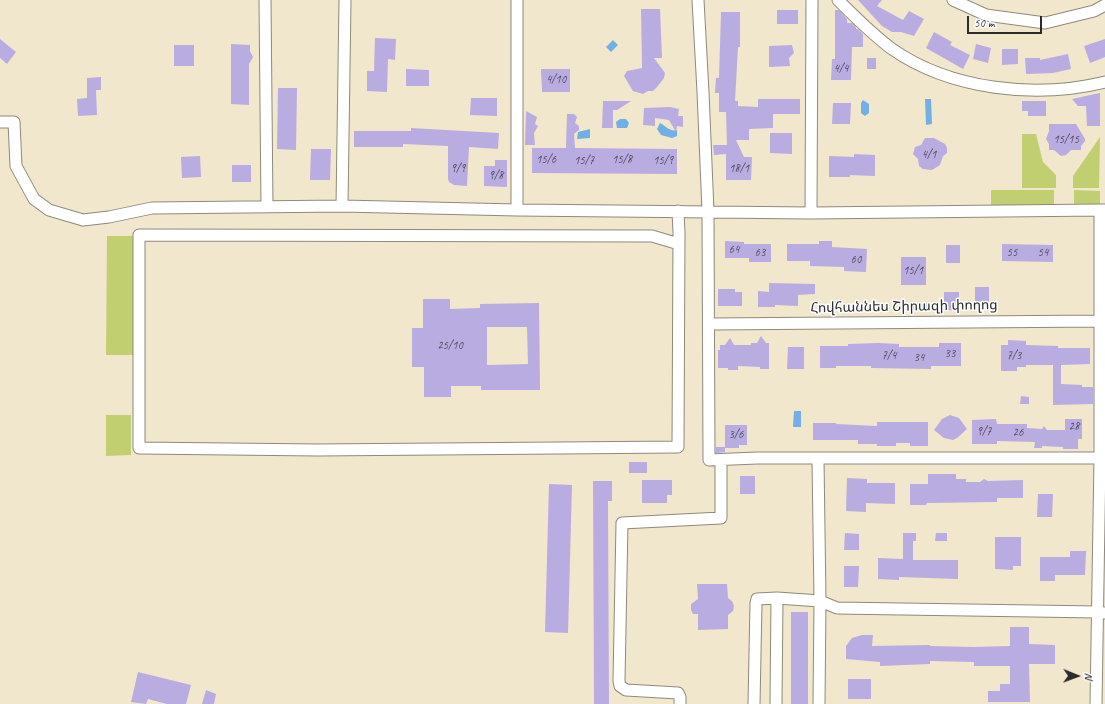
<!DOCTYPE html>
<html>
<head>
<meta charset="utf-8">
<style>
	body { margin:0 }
	#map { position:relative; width:1105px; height:704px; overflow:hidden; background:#f1e7cd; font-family:Caveat,sans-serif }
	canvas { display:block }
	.north { position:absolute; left:1057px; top:656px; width:40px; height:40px; -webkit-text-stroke:3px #fff; paint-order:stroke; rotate:91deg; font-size:11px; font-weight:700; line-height:16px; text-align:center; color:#2b2b2b }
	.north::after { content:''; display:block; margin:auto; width:14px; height:18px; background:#2b2b2b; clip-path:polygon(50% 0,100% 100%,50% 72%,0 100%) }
	.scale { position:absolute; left:967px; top:16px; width:75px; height:18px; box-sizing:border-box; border:2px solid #2b2b2b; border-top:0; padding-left:5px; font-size:12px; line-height:14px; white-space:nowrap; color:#2b2b2b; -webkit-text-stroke:3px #fff; paint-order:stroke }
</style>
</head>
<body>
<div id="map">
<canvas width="1105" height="704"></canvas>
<div class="north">N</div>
<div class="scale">50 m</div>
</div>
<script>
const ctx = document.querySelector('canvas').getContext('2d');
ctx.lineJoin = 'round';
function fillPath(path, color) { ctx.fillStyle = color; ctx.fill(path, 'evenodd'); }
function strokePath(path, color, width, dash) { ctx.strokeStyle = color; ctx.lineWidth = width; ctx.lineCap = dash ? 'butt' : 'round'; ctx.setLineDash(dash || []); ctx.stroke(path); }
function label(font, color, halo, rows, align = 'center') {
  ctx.font = font + ' Caveat,"Noto Sans Armenian",sans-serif'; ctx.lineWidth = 3; ctx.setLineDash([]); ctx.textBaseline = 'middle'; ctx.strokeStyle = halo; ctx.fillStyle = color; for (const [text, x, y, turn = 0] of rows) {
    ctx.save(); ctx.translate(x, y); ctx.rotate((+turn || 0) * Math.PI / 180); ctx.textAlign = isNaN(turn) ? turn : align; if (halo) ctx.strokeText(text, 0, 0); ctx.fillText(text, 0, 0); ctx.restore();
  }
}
const green = new Path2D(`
	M1022 134H1036L1043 162 1056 175V188H1022Z
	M1100 137 1099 188H1073V176Z
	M991 190H1054V208L991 207Z
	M1074 190 1100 191V208H1074Z
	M107 236H134V355H106Z
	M106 415H131V455L106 456Z`);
const water = new Path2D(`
	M613 40 618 45 611 52 606 47Z
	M925 99H931L932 124 926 125Z
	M863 100 869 104V113L865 116 861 113V103Z
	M620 119H626L629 123 627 128H617L616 122Z
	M660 123C666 126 670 132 677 130V136L672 138 661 135 657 129Z
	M590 129V138L577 139 578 132Z
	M910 303H927V310H909Z
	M794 411H801V427H793Z`);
const building = new Path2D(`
	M858 0H882L877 6 903 20 909 11 924 19 914 36 901 32H892L882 26Z
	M641 9H660L662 58H654L665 73 664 78 657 87 653 91H648L643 94 633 91 624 76 627 71 642 68Z
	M777 10H798V24H777Z
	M835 10H839L847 19V23H852L856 27V29H858L863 34V47H852L851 80H831L832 59H835Z
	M721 12H740V47H738L735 101H738V106L758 107V99H800V114H773V128L749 129V140H736L744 157H752L751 180H726V154L714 155 713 145H727L726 112H719V93H715L716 78H719Z
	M934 32 952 42 950 45 970 55 963 69 926 48Z
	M375 38 396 39 395 60 388 59 387 92 367 91V71H374Z
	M0 39 16 52 7 64 0 58Z
	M1105 39V57L1090 63 1084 46Z
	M231 44 250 45V51L253 57 249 64V105L231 104Z
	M976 44 991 48 988 63 973 59Z
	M174 45H194V66H174Z
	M792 45 794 53 789 58 790 66 769 67V46Z
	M1002 49H1018V64L1002 65Z
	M1068 54 1071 69 1053 73 1026 74 1025 58H1040V60Z
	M867 58H876V69H867Z
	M406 69 429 70V86H406Z
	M541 69H570V92H542Z
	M101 77V90H96L97 115 78 116 77 99 87 98V78Z
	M278 88H297L296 150 277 149Z
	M1100 93V126H1087L1086 106H1078L1072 99Z
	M471 98H497V116L470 115Z
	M603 101H631L617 110H613V128H602Z
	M1022 101H1046V116H1028V111H1022Z
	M833 103H851L850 124H832Z
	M670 107 679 109 678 116H683V127L677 126 676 132 669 120 655 118V126L643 125 644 108Z
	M526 111 537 117 535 124 538 126 534 133 535 145H525Z
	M567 114H574L577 117 575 123 579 126V130L574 134 575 148 677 149V174L532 173V148H566Z
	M1049 124H1076L1085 139V141L1081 146V150H1071L1066 155 1061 156 1054 150H1049V144L1046 139 1049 131Z
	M411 128 499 133 498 149 469 147 467 186 454 185 449 182 448 179V146L403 144V147H354V131H411Z
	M770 133H792V154L770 153Z
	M925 138H934L945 144 947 148V153L943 156 940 165 932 170 923 169 919 166 918 159 913 154 915 147 921 145Z
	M311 149H331L330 180H310Z
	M854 154 875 155V176L850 175V177H829V156L854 157Z
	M200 156 201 177 182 178 181 157Z
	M495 160H507V187L484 186V166H495Z
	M232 165H251V182H232Z
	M725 241 744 242V244H771V262H749V258H725Z
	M819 241H832V247L867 249 866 272 844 271V267L810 266V261H787V244H819Z
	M1002 244 1053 245V262L1002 261Z
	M946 245H960V263H946Z
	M901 257H926V285H901Z
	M769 283 815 284V294L798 295V306L775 305V307H758V291L769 292Z
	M975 287H989V305H975Z
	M718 289H735V292H742V306H718Z
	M944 292H959V310H944Z
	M423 299H450V309L480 308V304L539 303 540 390H481V386H451V397H424V367H412V328H423ZM487 327H527L528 364 487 365Z
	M761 336 766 343H769V369H760V367L738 366V370H728V368H718V350H720V345H725L730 338 734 345H751V343H757Z
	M1008 340 1026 341V345L1058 346V348H1090V364L1061 365V384L1082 385V387H1093V404L1053 405V365H1026V367H1017V371H1001V345H1008Z
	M878 343 899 344V347H939V343H961V366H931V369L871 368V366H836V368H820V346H848V344Z
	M788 347H804V369H787Z
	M1021 396 1029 397V404H1020Z
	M950 415 959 418 967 429 957 438 953 440 944 438 934 430 942 419Z
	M996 419 997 424H1027V428L1042 429 1044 426 1047 430H1065V419H1082V439H1078V449H1063V447L1042 446V448H1034L1035 442 997 441V444H972V420Z
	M877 422H928V446H910V443H896V446H877V444H858V440H813V423H836V424L877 426Z
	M725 425H747V445H739V448H725V452L716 453V447H725Z
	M629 462H647V473H629Z
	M928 474H956V479H966V482H980L984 479 988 481 1023 480V498H997V502L927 503 926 505H910V484H928Z
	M740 476H755V494H740Z
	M847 478 867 479V483H895V504L866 503V512L846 511Z
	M642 480H672V495H667V503H642Z
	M593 481H612V501H608L609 704H594Z
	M549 484 572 485 568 633 545 632Z
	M1038 494H1053L1052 517H1037Z
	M845 533 859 534V550H844Z
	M903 533H916V541H913V560H958V579L899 577V580L878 579V558L903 559Z
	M936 533H947V541H935Z
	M995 537H1021V566H1013V570L995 569Z
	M1070 551H1086L1085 575H1055V581H1040V557H1070Z
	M844 566H859L858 587H844Z
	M697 584H727L728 598 732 601 734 606 733 611 728 615V629L698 630V614H693L691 610V604L698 599Z
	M791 612H808V704H791Z
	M1010 627H1029V644L1055 645V664H1029L1030 702H988V691H1000V684H1010V666H974V662L930 661V664L880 666V662L846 659V646L852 638 862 635H873L872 646 930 645V646L974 647 1010 646Z
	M138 672 191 685 186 704H167L148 699 146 704 131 702Z
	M848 679H871V699H848Z
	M206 690 216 694 214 704H202Z`);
const minor = new Path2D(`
	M265 0 267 207
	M698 0 703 92 708 211 709 460 757 458H1100
	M838 0C855 17 873 35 892 49 951 90 1036 99 1105 82
	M953 0 986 15 1045 23 1094 11 1105 5
	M0 122H14L16 166 34 199 49 210 83 220 109 217 152 208 342 206 517 210 811 213 1100 210
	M342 206 345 0
	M517 210V0
	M678 211 679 233 678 447 318 450 139 448V235L652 236 679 244
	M811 213 812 0
	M709 324 1100 321
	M818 459 820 601 819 704
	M680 704V697L678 693 626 690 620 686 619 681 622 523 721 518V460
	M754 704 756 603 757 599 777 598 820 601 837 608 1098 612 1104 613
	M776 704 777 598
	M1096 704 1100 458V210H1105`);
const numberNames = [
	["4/4",841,69],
	["4/10",556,80],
	["15/15",1066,140],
	["4/1",929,155],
	["15/6",546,160],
	["15/8",622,160],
	["15/7",584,161],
	["15/9",663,161],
	["9/9",458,169],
	["18/1",739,169],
	["9/8",496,176],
	["64",734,250],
	["63",760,253],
	["55",1012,253],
	["54",1043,253],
	["60",856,260],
	["15/1",913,271],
	["25/10",450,346],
	["33",950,354],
	["7/4",889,356],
	["7/3",1014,356],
	["34",919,358],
	["28",1074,427],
	["9/7",984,432],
	["26",1018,433],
	["3/6",736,435]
];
const streetNames = [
	["Հովհաննես Շիրազի փողոց",904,307,-1]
];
fillPath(green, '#c2cf71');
fillPath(water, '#72afe4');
fillPath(building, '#b9ace0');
strokePath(minor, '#8e897c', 13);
strokePath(minor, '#fff', 11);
label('12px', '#4e4b58', null, numberNames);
label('14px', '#2b2b2b', '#fff', streetNames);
</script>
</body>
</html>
